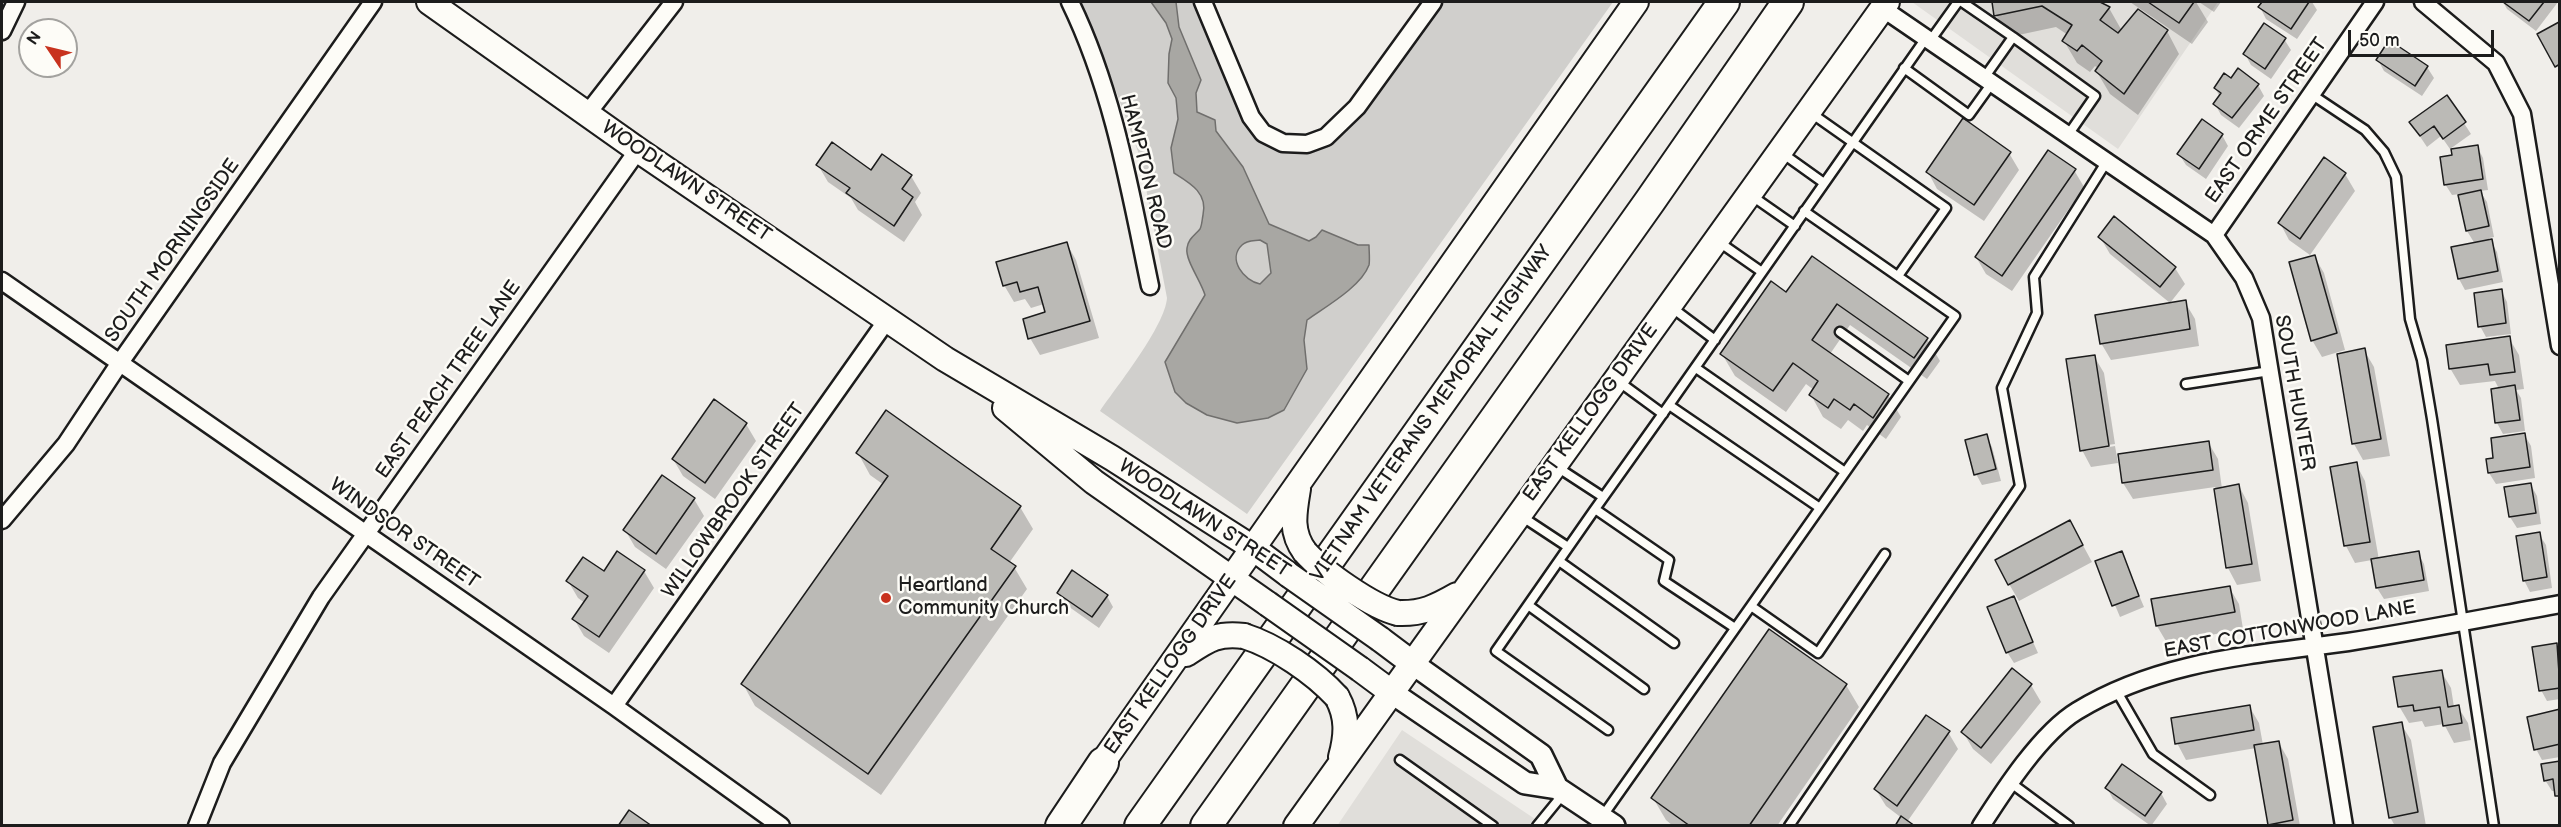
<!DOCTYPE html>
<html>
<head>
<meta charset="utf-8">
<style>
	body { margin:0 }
	#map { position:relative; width:2561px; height:827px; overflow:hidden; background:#f0eeea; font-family:"Balsamiq Sans",sans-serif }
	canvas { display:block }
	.frame { position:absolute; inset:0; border:3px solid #1c1c1c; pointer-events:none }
	.north { position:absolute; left:18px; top:18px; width:60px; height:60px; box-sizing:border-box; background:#fdfcf7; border:2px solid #a3a29f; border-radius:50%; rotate:305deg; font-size:16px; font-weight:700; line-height:24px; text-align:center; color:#1c1c1c }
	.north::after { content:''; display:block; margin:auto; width:21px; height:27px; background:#c8321e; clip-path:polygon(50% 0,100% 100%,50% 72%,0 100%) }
	.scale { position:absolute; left:2348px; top:30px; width:146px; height:27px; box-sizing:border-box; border:3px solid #1c1c1c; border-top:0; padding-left:8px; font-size:18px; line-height:21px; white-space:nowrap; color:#1c1c1c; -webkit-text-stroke:4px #fdfcf7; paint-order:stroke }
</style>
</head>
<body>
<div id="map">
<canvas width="2561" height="827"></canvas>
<div class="frame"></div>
<div class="north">N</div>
<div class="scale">50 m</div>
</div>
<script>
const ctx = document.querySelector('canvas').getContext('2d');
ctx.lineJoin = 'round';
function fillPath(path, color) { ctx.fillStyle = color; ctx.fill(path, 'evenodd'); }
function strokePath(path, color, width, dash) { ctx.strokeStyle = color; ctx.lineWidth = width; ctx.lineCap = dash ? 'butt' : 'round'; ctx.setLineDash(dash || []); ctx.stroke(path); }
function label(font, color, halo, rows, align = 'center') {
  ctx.font = font + ' "Balsamiq Sans",sans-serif'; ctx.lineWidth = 5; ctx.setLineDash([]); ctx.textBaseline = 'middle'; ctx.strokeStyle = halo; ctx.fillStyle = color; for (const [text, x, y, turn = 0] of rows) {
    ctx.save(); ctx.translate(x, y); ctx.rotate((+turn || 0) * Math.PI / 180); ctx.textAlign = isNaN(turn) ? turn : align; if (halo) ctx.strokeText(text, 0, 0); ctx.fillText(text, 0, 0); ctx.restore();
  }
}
const built = new Path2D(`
	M1912 2H2218L2118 149Z
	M1402 730 1544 825 1337 826Z`);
const green = new Path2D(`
	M1078 2H1194L1242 118 1253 135 1288 152H1311L1331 146 1365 108 1444 2H1613L1247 514 1100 411C1118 385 1165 326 1167 298L1140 157 1109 72Z`);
const water = new Path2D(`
	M1151 2H1176L1179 27 1201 80 1196 93 1197 112 1215 120 1216 131 1243 167 1269 224 1309 241 1316 237 1322 230 1358 245H1369C1369 251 1370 260 1369 265 1361 287 1325 307 1307 320L1304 340 1307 369 1284 410 1268 418 1237 423 1207 415 1186 403 1175 392 1165 362 1205 295C1201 281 1185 260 1187 248 1188 239 1195 235 1200 229 1202 225 1202 220 1203 215 1208 193 1190 183 1174 173L1171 148 1178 119 1176 98 1168 83 1169 54 1172 39 1166 23ZM1260 240 1267 244 1271 273 1260 284C1244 281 1227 259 1242 245 1247 240 1254 241 1260 240Z`);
const shadow = new Path2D(`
	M1993 2H2102L2101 3 2109 8 2122 31H2167L2179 54 2138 115 2110 94 2097 72 2099 69 2095 66 2090 72 2077 63 2064 41 2068 35 2056 27 2009 37 1996 15Z
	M2130 2H2196L2208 22 2192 44Z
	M2199 2H2221L2214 12Z
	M2264 2H2312L2317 10 2297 39 2266 19 2260 7Z
	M2503 2H2558L2536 31 2507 9Z
	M2284 39 2291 50 2271 79 2251 65 2245 54Z
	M2378 60 2427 67 2434 78 2422 96 2384 71Z
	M2231 80 2258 85 2264 96 2239 128 2221 115 2215 104 2220 97 2215 88Z
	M2447 97 2471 134 2450 149 2441 136 2427 147 2411 123Z
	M2222 135 2228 146 2206 179 2186 165 2179 154Z
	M2477 146 2483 158 2488 190 2480 191 2487 202 2494 237 2489 238 2497 252 2503 282 2465 290 2459 279 2475 244 2467 231 2460 194 2452 195 2445 184 2454 156Z
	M2009 153 2019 170 1984 221 1937 189 1928 172Z
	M882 157 911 176 921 193 915 202 922 215 904 242 858 210 851 198 828 182 818 165 872 172Z
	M2074 170 2084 187 2012 291 1986 274 1976 257Z
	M2345 174 2355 191 2310 255 2289 240 2280 223Z
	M2100 237 2175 268 2185 284 2170 303 2110 254Z
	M1067 244 1076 260 1099 338 1040 355 1030 338 1047 314 1044 304 1031 308 1025 299 1014 302 1004 285Z
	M2314 256 2324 273 2345 350 2322 357 2312 340Z
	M1812 258 1927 339 1940 361 1927 379 1850 325 1830 354 1888 395 1901 417 1886 439 1867 425 1863 431 1848 420 1841 429 1823 417 1811 395 1814 390 1806 384 1786 412 1735 376 1722 354 1787 294Z
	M2501 290 2507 302 2511 334 2486 337 2480 326Z
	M2185 302 2195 319 2199 346 2111 360 2101 343Z
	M2509 338 2519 355 2524 389 2516 390 2521 398 2525 431 2503 434 2497 423 2493 390 2499 389 2495 381 2460 385 2450 368Z
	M2364 350 2374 367 2390 456 2363 460 2354 444Z
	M2094 356 2104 373 2115 444 2086 448V451L2115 446 2118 463 2091 467 2082 450Z
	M746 424 756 441 715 499 683 476 673 459Z
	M2524 434 2531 446 2535 478 2496 484 2489 473 2487 461 2495 460Z
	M1986 436 1992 447 2001 481 1982 485 1976 474Z
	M2208 442 2218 459 2222 489 2239 486 2248 503 2261 581 2237 585 2228 568 2215 487 2133 499 2123 483Z
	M858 453 1020 507 1033 529 1009 563 1014 567 1027 589 881 795 755 706 743 684 884 485 870 475Z
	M2356 464 2365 481 2379 560 2418 553 2424 564 2429 591 2384 599 2377 588 2372 560 2355 563 2346 546 2332 468Z
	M2531 485 2537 496 2541 524 2517 528 2510 517Z
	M694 499 704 516 666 569 635 547 625 530Z
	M2539 534 2546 545 2552 588 2530 592 2524 580Z
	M2079 538 2092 562 2019 601 2009 584Z
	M2121 553 2144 607 2120 617 2097 562Z
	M644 571 654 588 609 653 584 636 574 619 585 603 578 598 568 581 604 573Z
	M2229 587 2239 604 2243 629 2167 643 2157 626 2153 601Z
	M1058 593 1107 596 1113 607 1099 628 1065 604Z
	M2013 597 2038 653 2014 663 2007 652Z
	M1770 631 1846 685 1859 707 1777 826H1673L1666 820 1653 798Z
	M2556 645 2560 650V699L2547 701 2541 690Z
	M2441 671 2451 688 2454 707H2458L2468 723 2471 740 2454 743 2444 724 2425 727 2422 721 2409 723 2399 706Z
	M2031 685 2041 702 1991 764 1973 749 1963 732Z
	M2249 706 2259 723 2263 745 2279 743 2288 759 2300 826 2269 824 2256 748 2186 760 2177 743Z
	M2560 711V757L2542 760 2536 749Z
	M2401 724 2411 740 2426 826H2395L2390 817Z
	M1948 732 1958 749 1907 822 1886 806 1876 790Z
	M2560 763V801L2556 791H2552L2545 780Z
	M2107 788 2161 793 2167 804 2151 826 2113 799Z`);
const building = new Path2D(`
	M1992 2H2100L2110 7 2100 20 2118 33 2138 9 2168 30 2124 94 2095 71 2102 61 2082 45 2077 51 2062 41 2072 25 2042 6 1994 16Z
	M2148 2H2194L2179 23Z
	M2262 2H2309L2291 29 2258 7Z
	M2503 2H2544L2529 21Z
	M2559 22 2560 64 2555 67 2537 34Z
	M2264 23 2286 38 2265 69 2243 54Z
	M2389 40 2428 66 2415 86 2376 60Z
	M2238 68 2259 84 2232 118 2213 104 2221 93 2214 88 2224 73 2231 78Z
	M2447 95 2466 122 2443 139 2434 126 2420 136 2409 122Z
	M1963 118 2011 152 1974 205 1926 172Z
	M2202 119 2223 134 2199 169 2177 154Z
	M832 142 871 170 882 154 912 175 902 189 913 197 894 226 846 193 850 188 816 165Z
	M2478 145 2483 179 2444 185 2440 157 2452 155 2451 149Z
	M2048 150 2076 169 2002 276 1975 257Z
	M2324 157 2346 173 2300 239 2278 223Z
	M2481 190 2489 226 2466 231 2458 195Z
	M2114 216 2176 267 2160 287 2098 237Z
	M2492 239 2498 271 2458 279 2451 247Z
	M1067 242 1090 321 1028 339 1023 319 1045 312 1038 287 1020 292 1017 282 1003 286 996 262Z
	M2315 255 2337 333 2311 341 2289 262Z
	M1812 256 1928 338 1914 358 1837 304 1812 340 1889 394 1873 418 1854 404 1850 410 1834 399 1828 408 1809 395 1818 381 1793 363 1773 391 1720 354 1771 281 1786 292Z
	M2502 289 2506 323 2478 327 2474 293Z
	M2186 300 2190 329 2100 344 2095 315Z
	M2510 336 2515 372 2490 375 2488 364 2449 369 2446 345Z
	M2365 348 2381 439 2352 444 2337 354Z
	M2095 355 2109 446 2080 451 2066 359Z
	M2515 385 2520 420 2495 423 2491 389Z
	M714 399 747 423 705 483 672 459Z
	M886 410 1021 506 991 549 1016 566 868 774 741 684 888 476 856 453Z
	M2525 433 2530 467 2488 473 2486 459 2493 458 2491 438Z
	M1987 434 1996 469 1974 475 1965 440Z
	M2209 441 2213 470 2122 483 2118 454Z
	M2357 462 2370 542 2344 546 2330 467Z
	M662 475 695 498 656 554 623 530Z
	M2531 483 2536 513 2509 517 2504 487Z
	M2239 484 2252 564 2226 568 2214 489Z
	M2070 520 2083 545 2008 585 1995 560Z
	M2540 532 2547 577 2523 581 2516 536Z
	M617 551 645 570 599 637 572 619 588 596 566 581 583 557 604 571Z
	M2122 551 2139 596 2112 606 2095 561Z
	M2419 551 2424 580 2376 588 2371 559Z
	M1072 570 1108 595 1092 617 1057 593Z
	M2230 586 2235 612 2156 626 2151 599Z
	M2014 596 2033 642 2006 653 1987 607Z
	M1769 629 1847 684 1749 826H1690L1651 798Z
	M2557 643 2560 688 2539 691 2532 647Z
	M2012 668 2032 684 1981 748 1961 732Z
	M2442 670 2448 707 2459 705 2462 723 2443 726 2440 707 2414 711 2413 705 2398 707 2393 677Z
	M2250 705 2254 730 2175 744 2171 718Z
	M2560 709V744L2534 750 2527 717Z
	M1926 715 1950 731 1897 806 1874 789Z
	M2402 722 2418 812 2389 818 2373 727Z
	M2279 741 2293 820 2268 825 2254 745Z
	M2560 761V796H2555L2553 779 2544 781 2541 764Z
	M2122 764 2162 792 2145 816 2105 788Z
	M629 810 652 826H618Z
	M1901 816 1915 826H1895Z`);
const service = new Path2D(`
	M1962 2 2013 37
	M1930 41 1958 2
	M1904 68 1969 115 1992 83
	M1984 78 2013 37 2095 96 2068 135
	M2311 94 2365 130 2384 152 2396 177 2410 319 2422 360 2432 419 2494 826
	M1811 113 1946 208 1898 276
	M1782 153 1824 183
	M1752 196 1795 226
	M1804 211 1955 316 1820 508
	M1719 242 1762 272
	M1671 307 1715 340
	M1840 332 1909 381
	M1696 368 1845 472
	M1618 381 1663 414
	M2186 384 2270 371
	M1669 405 1926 38
	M1557 467 1603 497
	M1595 509 1669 405 1820 508 1751 606
	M1521 516 1568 547
	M1559 561 1674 643
	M1528 605 1644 689
	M2116 690 2153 754 2210 795
	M1608 730 1496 651 1595 509 1669 560 1664 581 1735 628
	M1400 760 1493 826
	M2011 783 2069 826
	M1602 817 1751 606 1818 653 1885 554
	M1537 826 1564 793
	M1789 826 2020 486 2002 388 2037 313 2034 277 2107 161`);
const minor = new Path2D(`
	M1070 2C1113 90 1130 190 1150 286
	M1203 2 1251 117 1263 133 1283 143 1307 144 1326 137 1357 107 1433 2
	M2423 2 2496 63 2522 114 2560 346
	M1882 8 2214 235 2244 278 2261 318 2344 826
	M2 31 16 2
	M587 114 674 2
	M2214 235 2375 2
	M2 281 614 706 781 826
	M2 520 66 444 119 364 373 2
	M614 706 887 320
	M197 826 222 763 321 597 638 150
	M1981 826C2004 790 2041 733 2077 711 2160 660 2255 655 2348 642 2419 631 2489 617 2560 604`);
const tertiary = new Path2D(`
	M1412 663 1541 755 1557 788
	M1391 692 1525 783 1557 788 1614 826`);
const secondary = new Path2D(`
	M429 2 638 150 945 359 1112 458 1253 548 1289 575
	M1005 408 1094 482 1268 604
	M1298 489C1294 513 1290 532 1305 552
	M1398 613C1422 614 1436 607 1457 595
	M1380 639 1412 663
	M1186 654C1209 639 1217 633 1244 636
	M1360 669 1391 692
	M1337 697C1348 717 1347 735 1341 757
	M1093 776 1636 2
	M1296 826 1887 2`);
const motorway = new Path2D(`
	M1061 826 1103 763
	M1140 826 1724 2
	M1206 826 1650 201 1788 2`);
const secondaryBridge = new Path2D(`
	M1305 552C1323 572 1372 607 1398 613
	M1289 575 1380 639
	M1268 604 1360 669
	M1244 636C1276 646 1315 673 1337 697`);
const markers = [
	[886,598,6,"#c8321e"]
];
const streetNames = [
	["EAST ORME STREET",2267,121,-55],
	["HAMPTON ROAD",1145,172,76],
	["WOODLAWN STREET",686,182,34],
	["SOUTH MORNINGSIDE",173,251,-55],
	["EAST PEACH TREE LANE",449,380,-55],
	["SOUTH HUNTER",2294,393,80],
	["EAST KELLOGG DRIVE",1591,413,-54],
	["VIETNAM VETERANS MEMORIAL HIGHWAY",1432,414,-55],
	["WILLOWBROOK STREET",734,501,-55],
	["WOODLAWN STREET",1204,519,33],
	["WINDSOR STREET",404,534,35],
	["EAST COTTONWOOD LANE",2290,630,-10],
	["EAST KELLOGG DRIVE",1171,665,-55]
];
const poiNames = [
	["Heartland",898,586],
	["Community Church",898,609]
];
fillPath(built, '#e0deda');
fillPath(green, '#d0cfcc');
fillPath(water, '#a8a7a3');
strokePath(water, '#706f6d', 1.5);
fillPath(shadow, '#0003');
fillPath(building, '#bbbab6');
strokePath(building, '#1c1c1c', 1.5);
strokePath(service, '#1c1c1c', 13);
strokePath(minor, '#1c1c1c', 21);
strokePath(tertiary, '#1c1c1c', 26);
strokePath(secondary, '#1c1c1c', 28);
strokePath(motorway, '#1c1c1c', 34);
strokePath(service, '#fdfcf7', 8);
strokePath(minor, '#fdfcf7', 16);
strokePath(tertiary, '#fdfcf7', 21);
strokePath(secondary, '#fdfcf7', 24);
strokePath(motorway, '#fdfcf7', 30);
strokePath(secondaryBridge, '#1c1c1c', 28, []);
strokePath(secondaryBridge, '#fdfcf7', 24);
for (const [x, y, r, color] of markers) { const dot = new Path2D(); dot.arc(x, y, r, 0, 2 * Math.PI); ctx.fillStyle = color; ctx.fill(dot); strokePath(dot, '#fdfcf7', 2); }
label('20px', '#1c1c1c', '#fdfcf7', streetNames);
label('20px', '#1c1c1c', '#fdfcf7', poiNames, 'left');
</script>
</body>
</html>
